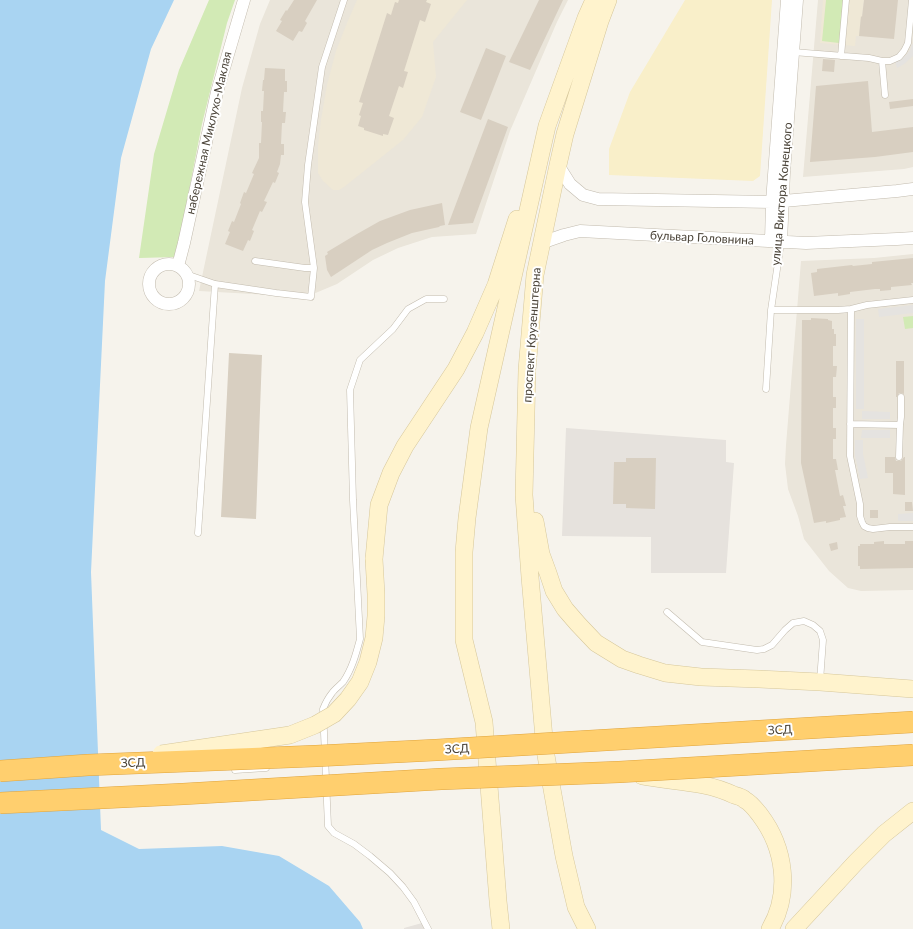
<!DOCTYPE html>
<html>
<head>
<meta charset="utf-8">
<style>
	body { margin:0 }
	canvas { display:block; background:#f6f3ec }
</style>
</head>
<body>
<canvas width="913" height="929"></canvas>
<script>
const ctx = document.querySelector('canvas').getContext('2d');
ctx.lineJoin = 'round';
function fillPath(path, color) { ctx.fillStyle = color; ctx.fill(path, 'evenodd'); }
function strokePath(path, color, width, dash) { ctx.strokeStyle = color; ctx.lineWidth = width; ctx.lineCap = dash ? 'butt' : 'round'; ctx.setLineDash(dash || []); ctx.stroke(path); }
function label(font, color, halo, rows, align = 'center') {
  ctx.font = font + ' Lato,sans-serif'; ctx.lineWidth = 4; ctx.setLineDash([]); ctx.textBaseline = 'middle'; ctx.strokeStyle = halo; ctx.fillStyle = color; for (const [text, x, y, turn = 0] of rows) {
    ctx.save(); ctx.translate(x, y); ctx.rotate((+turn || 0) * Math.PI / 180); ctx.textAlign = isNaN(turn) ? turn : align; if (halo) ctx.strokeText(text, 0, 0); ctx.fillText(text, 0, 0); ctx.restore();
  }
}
const residential = new Path2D(`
	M270 0H568L557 22 510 131 476 234 432 237 398 248 373 260 337 284 306 297 199 291 242 88 260 24Z
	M818 0H913V167L904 169 803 177Z
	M913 254V590L861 591 848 588 829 571 804 539 798 516 788 489 785 464 786 445 801 261 874 258Z`);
const industrial = new Path2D(`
	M566 428 726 440V462L734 463 726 573H651V537L562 536Z
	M422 923 424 929H404V928Z`);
const education = new Path2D(`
	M357 0H467L433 42 436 77 422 117 403 140 344 187 339 190H333L323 181 318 173V146L321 120 327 85 336 51 347 23Z
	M823 0H864L862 17H861L859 36H856L855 46 820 43Z`);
const green = new Path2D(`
	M209 0H235L227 23 202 124 176 257 139 258 154 154 179 70Z
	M826 0H843L839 43 822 41Z
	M913 316V328L905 329 903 317Z`);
const sand = new Path2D(`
	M685 0H772L760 176 753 181 609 175V149L630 92Z`);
const parking = new Path2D(`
	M912 44H913V56L904 64 897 68 895 61 901 59 906 55 910 50Z
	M913 305V313L879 317 878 309Z
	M856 319H864V409H856Z
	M862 411 890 412V419H862Z
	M862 430H890V438H861Z
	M855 440H863V454L868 478 860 479 855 455Z
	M913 513V521H898V514Z`);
const water = new Path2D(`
	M0 0H174L151 49 121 158 105 281 91 572 101 830 139 849 222 846 279 856 329 886 360 922 363 929H0Z`);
const building = new Path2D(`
	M294 0H317L305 21 307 23 302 32 299 31 293 41 276 31 282 21 280 20 286 10 287 11Z
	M399 0H427L426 2 431 4 425 22 420 20 404 71 408 72 403 88 399 86 389 116 394 118 388 135 383 134V136L364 130V128L358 126 361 116 359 115 363 103 359 102 387 13 391 15 395 2 398 3Z
	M539 0H563L530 70 509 62Z
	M864 0H898L894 39 859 36 861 16 862 17Z
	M486 48 506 56 481 120 460 112Z
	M823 59 835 60 834 72 822 71Z
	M265 68 285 69V81H287V92H284L283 112H286L285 123H282L281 144H284V155H281L280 164 277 172 279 173 275 183 273 182 264 201 267 202 262 212 260 211 252 230 254 231 250 241 248 240 243 251 225 244 230 232 228 231 232 221 234 222 241 204 240 203 244 192 246 193 254 174 252 173 259 158V143H261L262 122H261V111H263L264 91H262L263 80H264Z
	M868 81 872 132 913 127V152L875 157 810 162 816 86Z
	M913 99V106L890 109 889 102Z
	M488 119 508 127 473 223 448 225Z
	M442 203 445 225 440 226 439 227 412 233 387 243 372 250 331 277 327 270 325 256 328 254 327 252 357 234 380 221 410 210Z
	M913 258V283H911L912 285 891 287V290L880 291V289H875L850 292V294L838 296V293L814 296 811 273 817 272V269L852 265 853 266 872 264V262Z
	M811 318 828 319V320L832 321V329H834V334H836V346H833V366H837L836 377H833V397H836V408H833V428H836V439H833V459H836L838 470H835L840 496 843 495 846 506H843L846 517 840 518V520L826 523V521L814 523 801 463 802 320H811Z
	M229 353 262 355 256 519 221 517Z
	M896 361H904V394L901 393H899L897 397H896Z
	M885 457H895L896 461H901L904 457H905V495L893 494V473H885Z
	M626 458H656L655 509 626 508V504H613L614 462H626Z
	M905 502H912L913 511H905Z
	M870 510H878V518H870Z
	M884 541V544H905V541H913V568L860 569V566H858V546H860V544H874V542Z
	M837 542 838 549 831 551 829 544Z`);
const lane = new Path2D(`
	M793 52 869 58 882 61H890L899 57 904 51 908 43 912 0
	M841 56 846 0
	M882 61 885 95
	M255 261 305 268H314
	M186 274 215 284 276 293 311 297 314 268 305 202 308 165 322 67 344 0
	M851 309 850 456 860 504V516L862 522 864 526 868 528 873 529 890 527H913
	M771 310H838L851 309 867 305 913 300
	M766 389 771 310 781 242
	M850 424 900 425
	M899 457 900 425 901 417V397
	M198 533 215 284
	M667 612 702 642 757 650 764 649 772 645 785 630 793 623 804 621 813 625 820 631 823 640 820 681
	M235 770 266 768
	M428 929 414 902 403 887 390 873 370 856 354 844 334 833 328 826 323 709C325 704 328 698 332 693 335 689 339 686 343 682 352 669 356 654 360 639L353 500 350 390 360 360 393 329 408 309 426 299H444`);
const street = new Path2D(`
	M558 165 570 184 583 195 598 199 772 202 897 191 913 189
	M771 241 772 202 787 0
	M781 242 784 172 797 0
	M541 243 564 235 580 231 806 243 897 239 913 238
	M149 284a20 20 0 1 1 40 0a20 20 0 1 1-40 0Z
	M178 266 184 243 217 92 244 0`);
const secondary = new Path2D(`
	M535 521 541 554 548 573 554 591 565 609 578 624 596 643 622 659 639 665 665 673 701 677 759 679 820 682 913 689
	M374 559 379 505 391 473 405 446 456 369 475 333 496 285 517 219
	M642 776C674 782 705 781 734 795 738 796 742 797 745 800 751 803 756 810 760 815 785 848 791 893 770 929
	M501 929 498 901 484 722 464 640V552L467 518 479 428 547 126 586 18 594 0
	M587 929 576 907 564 856 545 750 539 680 530 577 524 495 527 370 535 275 558 165 565 134 600 21 608 0
	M794 929 856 862 884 834 913 811`);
const secondaryBridge = new Path2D(`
	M161 754 290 735 315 725 334 714 348 699 360 682 368 662 374 638 376 616V594L374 559`);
const highwayBridge = new Path2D(`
	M0 771 88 765 316 756 436 750 913 722
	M0 803 183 794 441 779 619 772 913 755`);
const streetNames = [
	["набережная Миклухо-Маклая",209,133,-77],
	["улица Виктора Конецкого",782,194,-85],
	["бульвар Головнина",702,238,3],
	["проспект Крузенштерна",532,335,-86],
	["ЗСД",780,730,-3],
	["ЗСД",457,749,-3],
	["ЗСД",133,763,-2]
];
fillPath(residential, '#eae5da');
fillPath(industrial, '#e6e2dd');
fillPath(education, '#efe8d6');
fillPath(green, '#d2eab5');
fillPath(sand, '#f9efc9');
fillPath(parking, '#e5e3e0');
fillPath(water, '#a9d4f2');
fillPath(building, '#d8cfc1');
strokePath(lane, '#c2bbae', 7);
strokePath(street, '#c2bbae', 13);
strokePath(secondary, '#d6c79b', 18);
strokePath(lane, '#fff', 6);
strokePath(street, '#fff', 12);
strokePath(secondary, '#fff3cd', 17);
strokePath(secondaryBridge, '#d6c79b', 18, []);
strokePath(highwayBridge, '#e0a43c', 22, []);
strokePath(secondaryBridge, '#fff3cd', 17);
strokePath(highwayBridge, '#ffcf6e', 21);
label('12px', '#4b4439', '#fff', streetNames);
</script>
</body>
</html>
